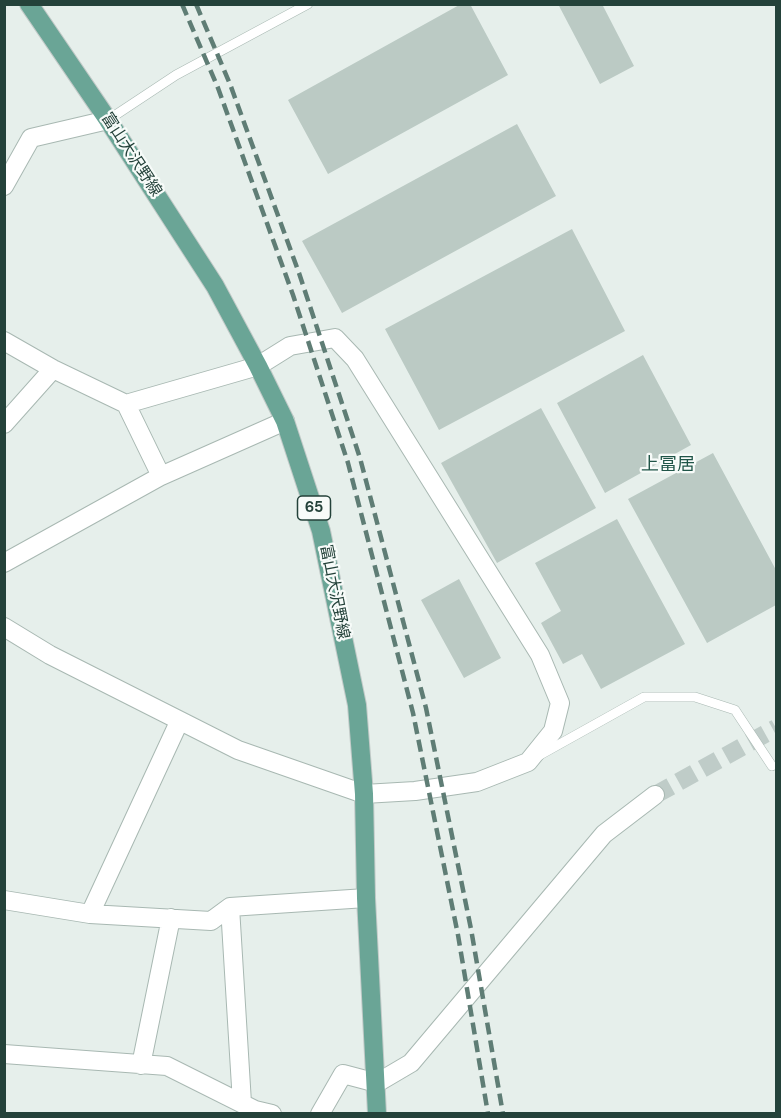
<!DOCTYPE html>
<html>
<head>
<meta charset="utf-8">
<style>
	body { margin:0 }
	#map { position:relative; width:781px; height:1118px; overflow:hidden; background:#e6efeb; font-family:"DM Sans",sans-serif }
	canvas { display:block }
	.frame { position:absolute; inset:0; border:6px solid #24423a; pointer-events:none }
</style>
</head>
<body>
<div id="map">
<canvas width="781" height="1118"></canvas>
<div class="frame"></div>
</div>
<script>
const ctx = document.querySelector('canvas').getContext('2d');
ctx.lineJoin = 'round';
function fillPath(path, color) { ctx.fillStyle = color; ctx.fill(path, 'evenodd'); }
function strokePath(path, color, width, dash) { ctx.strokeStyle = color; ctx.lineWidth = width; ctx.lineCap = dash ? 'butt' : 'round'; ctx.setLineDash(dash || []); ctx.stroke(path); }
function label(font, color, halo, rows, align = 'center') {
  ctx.font = font + ' "DM Sans","Noto Sans JP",sans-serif'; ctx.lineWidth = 4.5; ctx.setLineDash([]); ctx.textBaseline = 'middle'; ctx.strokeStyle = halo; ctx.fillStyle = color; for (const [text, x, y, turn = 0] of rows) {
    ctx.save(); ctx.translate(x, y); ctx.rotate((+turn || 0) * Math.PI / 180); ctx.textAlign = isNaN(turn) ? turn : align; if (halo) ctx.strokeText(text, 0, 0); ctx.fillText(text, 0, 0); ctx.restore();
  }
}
const building = new Path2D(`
	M461 4H470L508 75 328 174 288 100Z
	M558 4H602L634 66 600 84Z
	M517 124 556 196 342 313 302 241Z
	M572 229 625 331 439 430 385 329Z
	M643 355 691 445 605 493 557 403Z
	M541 408 596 508 497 563 441 463Z
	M713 453 776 570V605L707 643 628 499Z
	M617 519 685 644 601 689 582 654 563 664 541 623 561 611 535 563Z
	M459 579 501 658 464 678 421 600Z`);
const streetTunnel = new Path2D(`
	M655 795 776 728`);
const lane = new Path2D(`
	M108 120 176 75 308 4
	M540 755 644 697H695L735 710 772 766`);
const street = new Path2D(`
	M4 186 31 138 108 120
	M4 341 53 369 126 404 161 476
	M4 424 53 369
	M4 563 161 476 285 421
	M4 627 50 655 238 750 364 794 415 791 477 782 528 762 553 731 560 703 540 655 355 359 335 338 290 346 258 366 126 404
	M4 900 90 914 211 921 230 907 366 898
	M230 907 242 1103
	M90 914 179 722
	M4 1054 167 1066 255 1110 272 1114
	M141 1065 171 918
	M320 1114 343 1074 377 1083 411 1063 604 834 655 795`);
const primary = new Path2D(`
	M29 4 108 120 215 286 258 366 285 421 321 531 357 705 364 794 366 898 377 1114`);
const rail = new Path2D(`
	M182 4 218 88 293 295 348 463 413 713 458 935 488 1114
	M196 4 230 84 299 273 360 458 426 708 471 929 503 1114`);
const shields = [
	[314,508,33]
];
const shieldNames = [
	["65",314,508]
];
const streetNames = [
	["富山大沢野線",131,155,57],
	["富山大沢野線",334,592,79]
];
const neighbourhoodNames = [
	["上冨居",668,465]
];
fillPath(building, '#bbcac4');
strokePath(streetTunnel, '#bfccc8', 18, [18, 9]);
strokePath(lane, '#a8b8b2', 10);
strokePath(street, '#a8b8b2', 20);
strokePath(primary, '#c2cac8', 20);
strokePath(lane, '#fff', 9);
strokePath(street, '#fff', 18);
strokePath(primary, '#6aa596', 18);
strokePath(rail, '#5f7d75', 4.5, [12, 6]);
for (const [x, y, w] of shields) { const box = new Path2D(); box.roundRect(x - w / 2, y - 12, w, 24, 4.5); ctx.fillStyle = '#f7fbf9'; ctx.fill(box); strokePath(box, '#24423a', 1.5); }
label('bold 15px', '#24423a', null, shieldNames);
label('16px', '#24423a', '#f7fbf9', streetNames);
label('18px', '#1f5548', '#f7fbf9', neighbourhoodNames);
</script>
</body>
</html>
